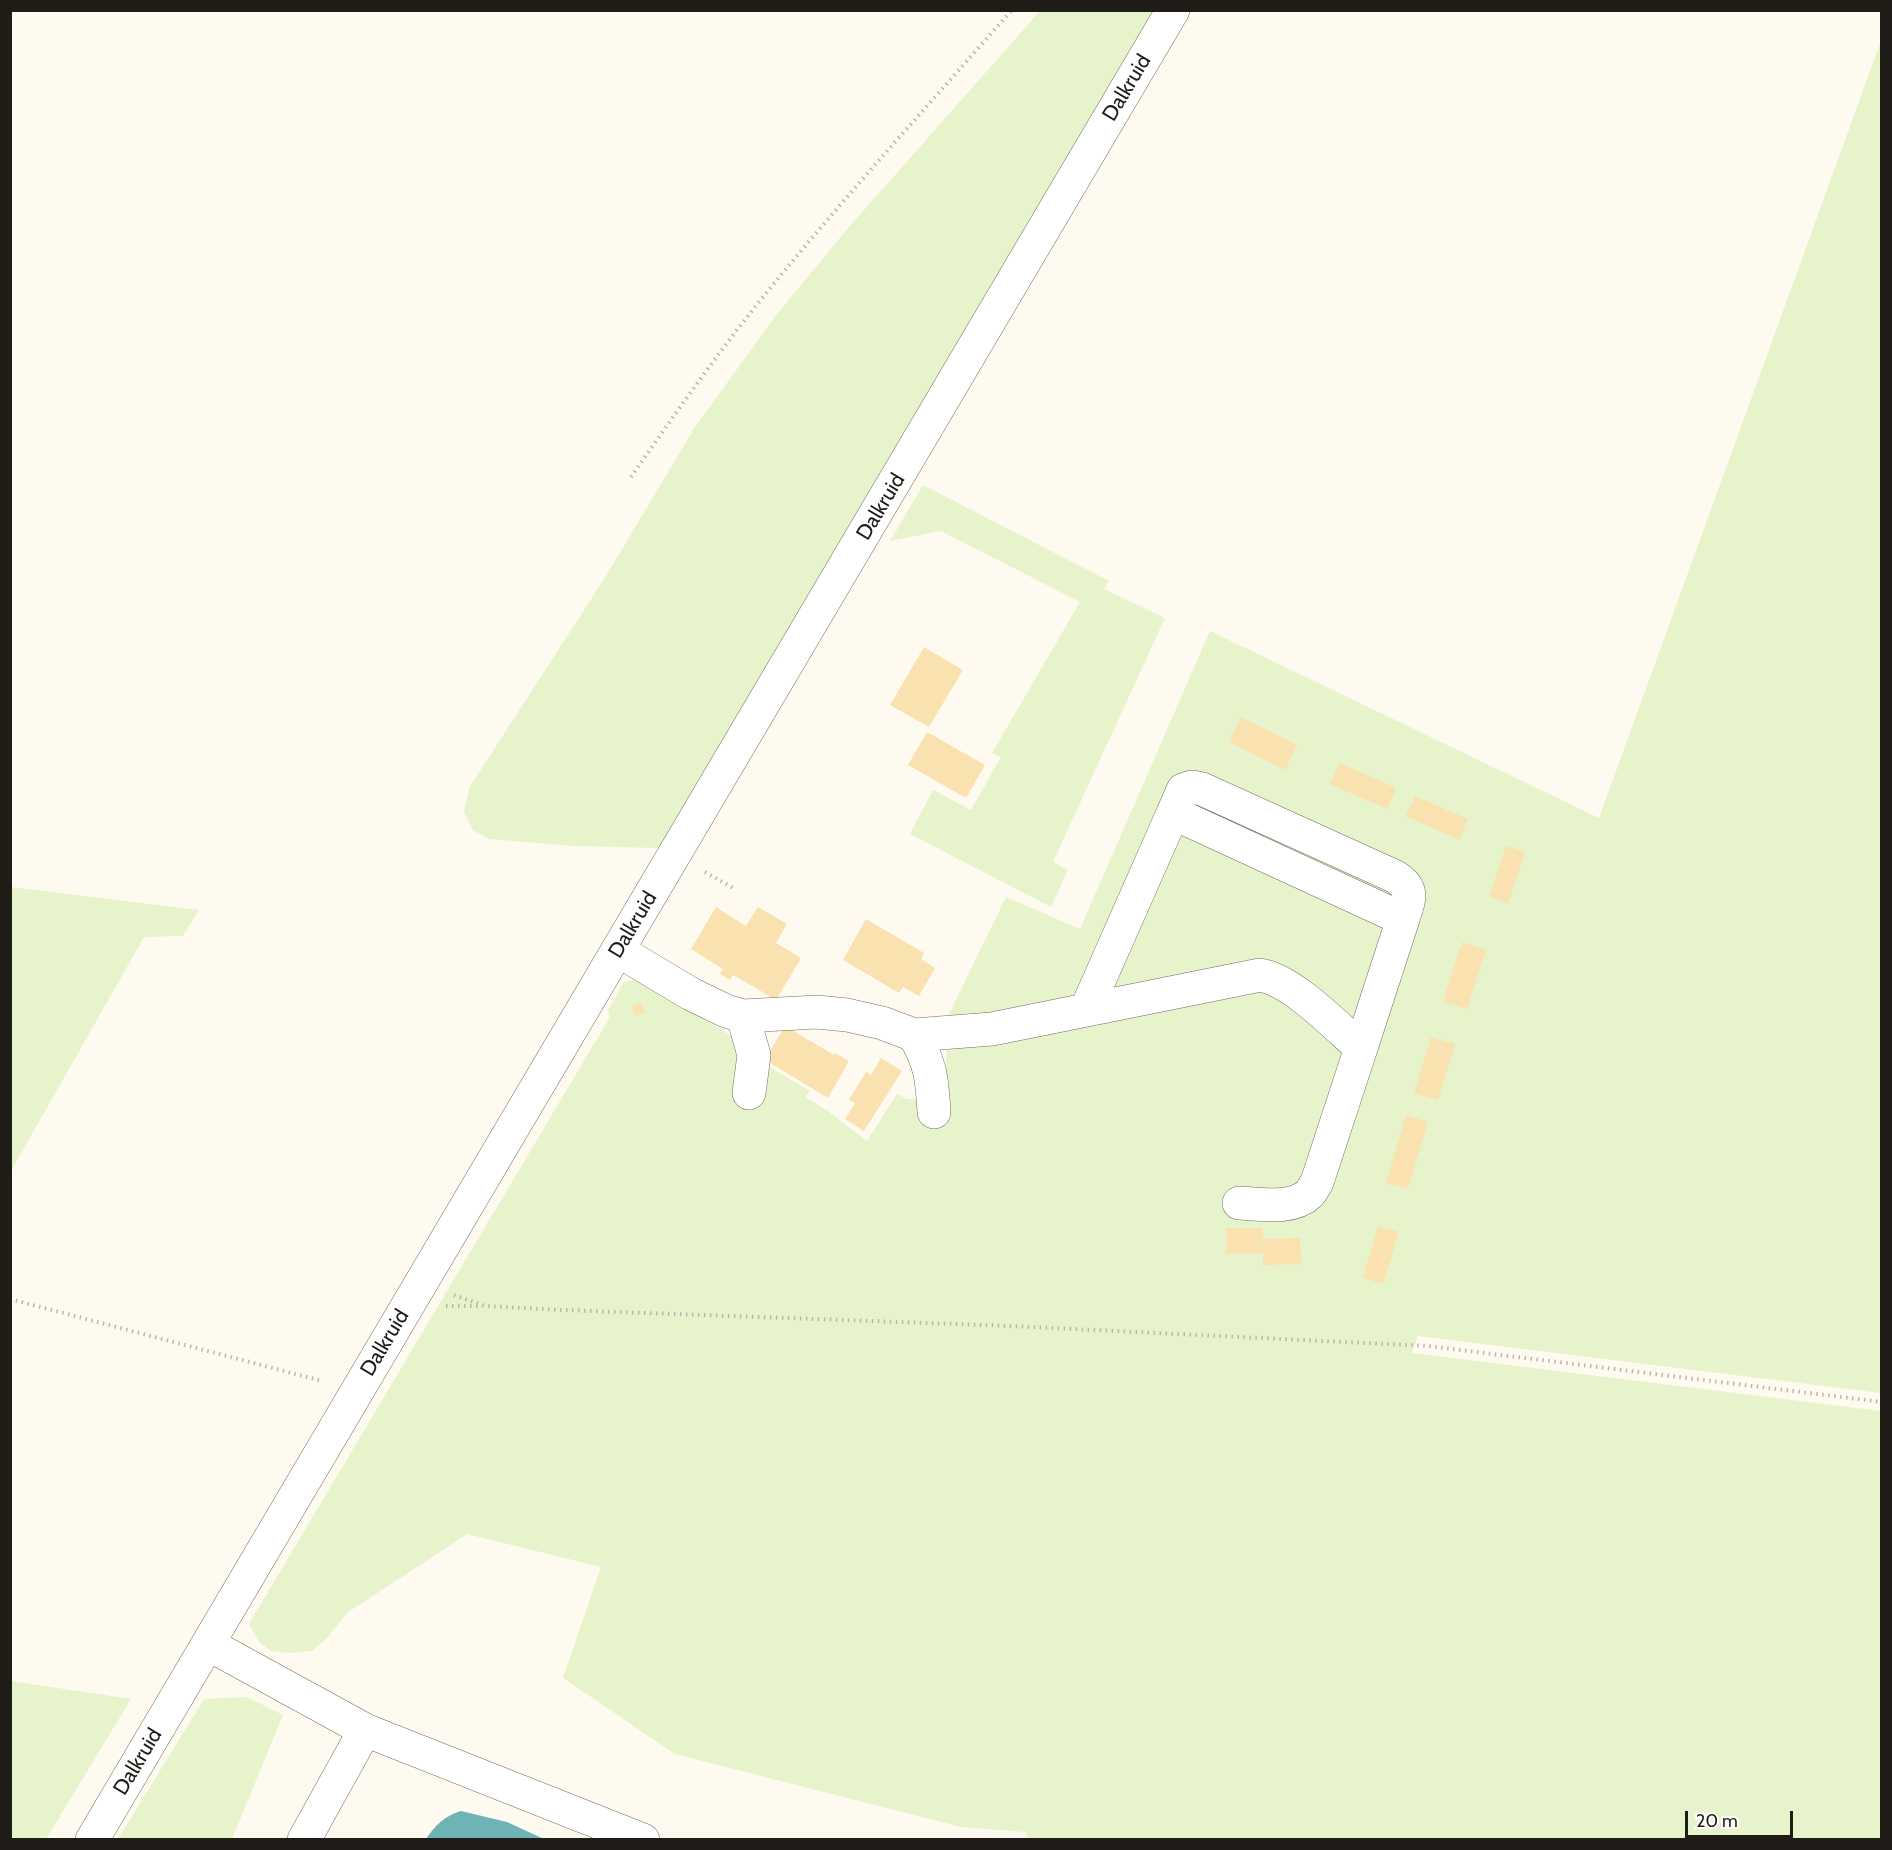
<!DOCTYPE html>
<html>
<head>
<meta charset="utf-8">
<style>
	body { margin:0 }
	#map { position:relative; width:1892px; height:1850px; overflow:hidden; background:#fefaf0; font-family:Cabin,sans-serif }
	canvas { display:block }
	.frame { position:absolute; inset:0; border:12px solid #1f1c17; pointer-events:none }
	.scale { position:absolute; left:1685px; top:1811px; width:108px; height:27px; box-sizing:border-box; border:3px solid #1f1c17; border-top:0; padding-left:8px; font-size:18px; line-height:21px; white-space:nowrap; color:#1f1c17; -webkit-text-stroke:4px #fff; paint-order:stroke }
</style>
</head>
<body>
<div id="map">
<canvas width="1892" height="1850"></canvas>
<div class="frame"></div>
<div class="scale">20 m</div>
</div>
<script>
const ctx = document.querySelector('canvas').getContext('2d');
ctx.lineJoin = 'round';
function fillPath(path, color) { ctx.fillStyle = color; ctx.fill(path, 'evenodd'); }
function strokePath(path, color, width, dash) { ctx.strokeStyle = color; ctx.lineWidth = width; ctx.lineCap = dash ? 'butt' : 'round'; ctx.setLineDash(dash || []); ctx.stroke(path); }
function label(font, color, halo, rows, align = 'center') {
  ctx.font = font + ' Cabin,sans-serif'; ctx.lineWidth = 4.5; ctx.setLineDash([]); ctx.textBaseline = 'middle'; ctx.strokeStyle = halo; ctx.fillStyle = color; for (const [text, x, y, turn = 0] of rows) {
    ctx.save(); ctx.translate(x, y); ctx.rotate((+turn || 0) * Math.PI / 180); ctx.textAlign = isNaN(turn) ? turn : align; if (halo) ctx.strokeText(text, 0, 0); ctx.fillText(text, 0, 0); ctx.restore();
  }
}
const green = new Path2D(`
	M1040 11H1154L965 339 659 848 574 846 489 839 473 830 464 812 469 788 606 576 695 427 777 314 849 227Z
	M1881 41V1393L1418 1336 1412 1353 1881 1411V1839L1029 1840 1025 1832 961 1827 675 1754 563 1678 601 1567 467 1534 347 1613 327 1638 312 1651 290 1653 271 1651 259 1642 249 1624 610 1017 608 1010 624 982 637 979 738 1040 766 1065 810 1091 806 1097 829 1112 867 1141 897 1094 907 1099 944 1100 949 1014 1006 897 1080 929 1210 631 1599 818Z
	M923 485 1109 581 1104 589 1165 618 1053 862 1068 870 1051 907 910 834 933 790 971 810 1001 757 992 753 1080 602 941 531 890 541Z
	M11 887 199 910 183 936 144 937 11 1171Z
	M11 1681 131 1699 46 1839H11Z
	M247 1697 283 1715 232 1839H118L204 1699Z`);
const water = new Path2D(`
	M461 1811 507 1822 544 1839H426C435 1825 445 1816 461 1811Z`);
const building = new Path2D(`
	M924 647 963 670 929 727 890 705Z
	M1241 717 1297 745 1285 770 1229 742Z
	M927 732 985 765 966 798 908 765Z
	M1340 763 1396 788 1387 809 1330 784Z
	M1415 796 1468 819 1459 840 1406 816Z
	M1506 846 1525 852 1508 903 1489 897Z
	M716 907 746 926 758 907 787 924 776 943 801 958 776 1000 733 975 730 980 720 974 723 969 691 949Z
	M866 919 924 953 921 959 935 968 919 996 903 987 899 993 843 960Z
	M1462 942 1486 950 1467 1009 1443 1002Z
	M642 1003 645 1012 635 1016 632 1006Z
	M785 1026 834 1055 835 1053 849 1061 828 1098 765 1060Z
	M1431 1037 1455 1044 1438 1100 1414 1093Z
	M881 1058 902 1071 864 1131 845 1119 855 1103 849 1100 866 1072 871 1075Z
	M1406 1115 1428 1122 1408 1189 1386 1183Z
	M1378 1226 1399 1232 1383 1284 1363 1278Z
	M1226 1228H1263L1262 1239 1300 1238 1301 1264 1263 1265V1253L1226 1254Z`);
const path = new Path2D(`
	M631 477C671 420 711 362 755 307 837 205 925 109 1012 10
	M705 872 735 889
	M454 1295 485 1306 562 1310 1011 1326 1428 1346 1882 1402
	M10 1299 322 1381
	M446 1306H481`);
const minor = new Path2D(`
	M1173 813 1183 790 1192 787 1202 789 1396 877C1415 890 1409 899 1403 919
	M619 951 691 994 726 1011 743 1016 817 1012 847 1015 882 1023 914 1035 992 1029 1260 975C1292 980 1336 1026 1361 1048L1317 1182C1315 1185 1312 1191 1309 1194 1292 1210 1260 1204 1239 1203
	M1086 1010 1173 813 1403 919 1361 1048
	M743 1016 754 1055 749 1093
	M914 1035C931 1064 932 1079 934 1112
	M208 1644 365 1730 643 1840
	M92 1840 1173 10
	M304 1840 365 1730`);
const streetNames = [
	["Dalkruid",1127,88,-59],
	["Dalkruid",881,507,-59],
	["Dalkruid",633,925,-59],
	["Dalkruid",385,1343,-59],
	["Dalkruid",138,1762,-59]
];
fillPath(green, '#e6f3cb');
fillPath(water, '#6eb3b5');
fillPath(building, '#fae2b0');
strokePath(minor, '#736d5e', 34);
strokePath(path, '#bab6ae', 4, [1.5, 4.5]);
strokePath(minor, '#fff', 33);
label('21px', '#1f1c17', '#fff', streetNames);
</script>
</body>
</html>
